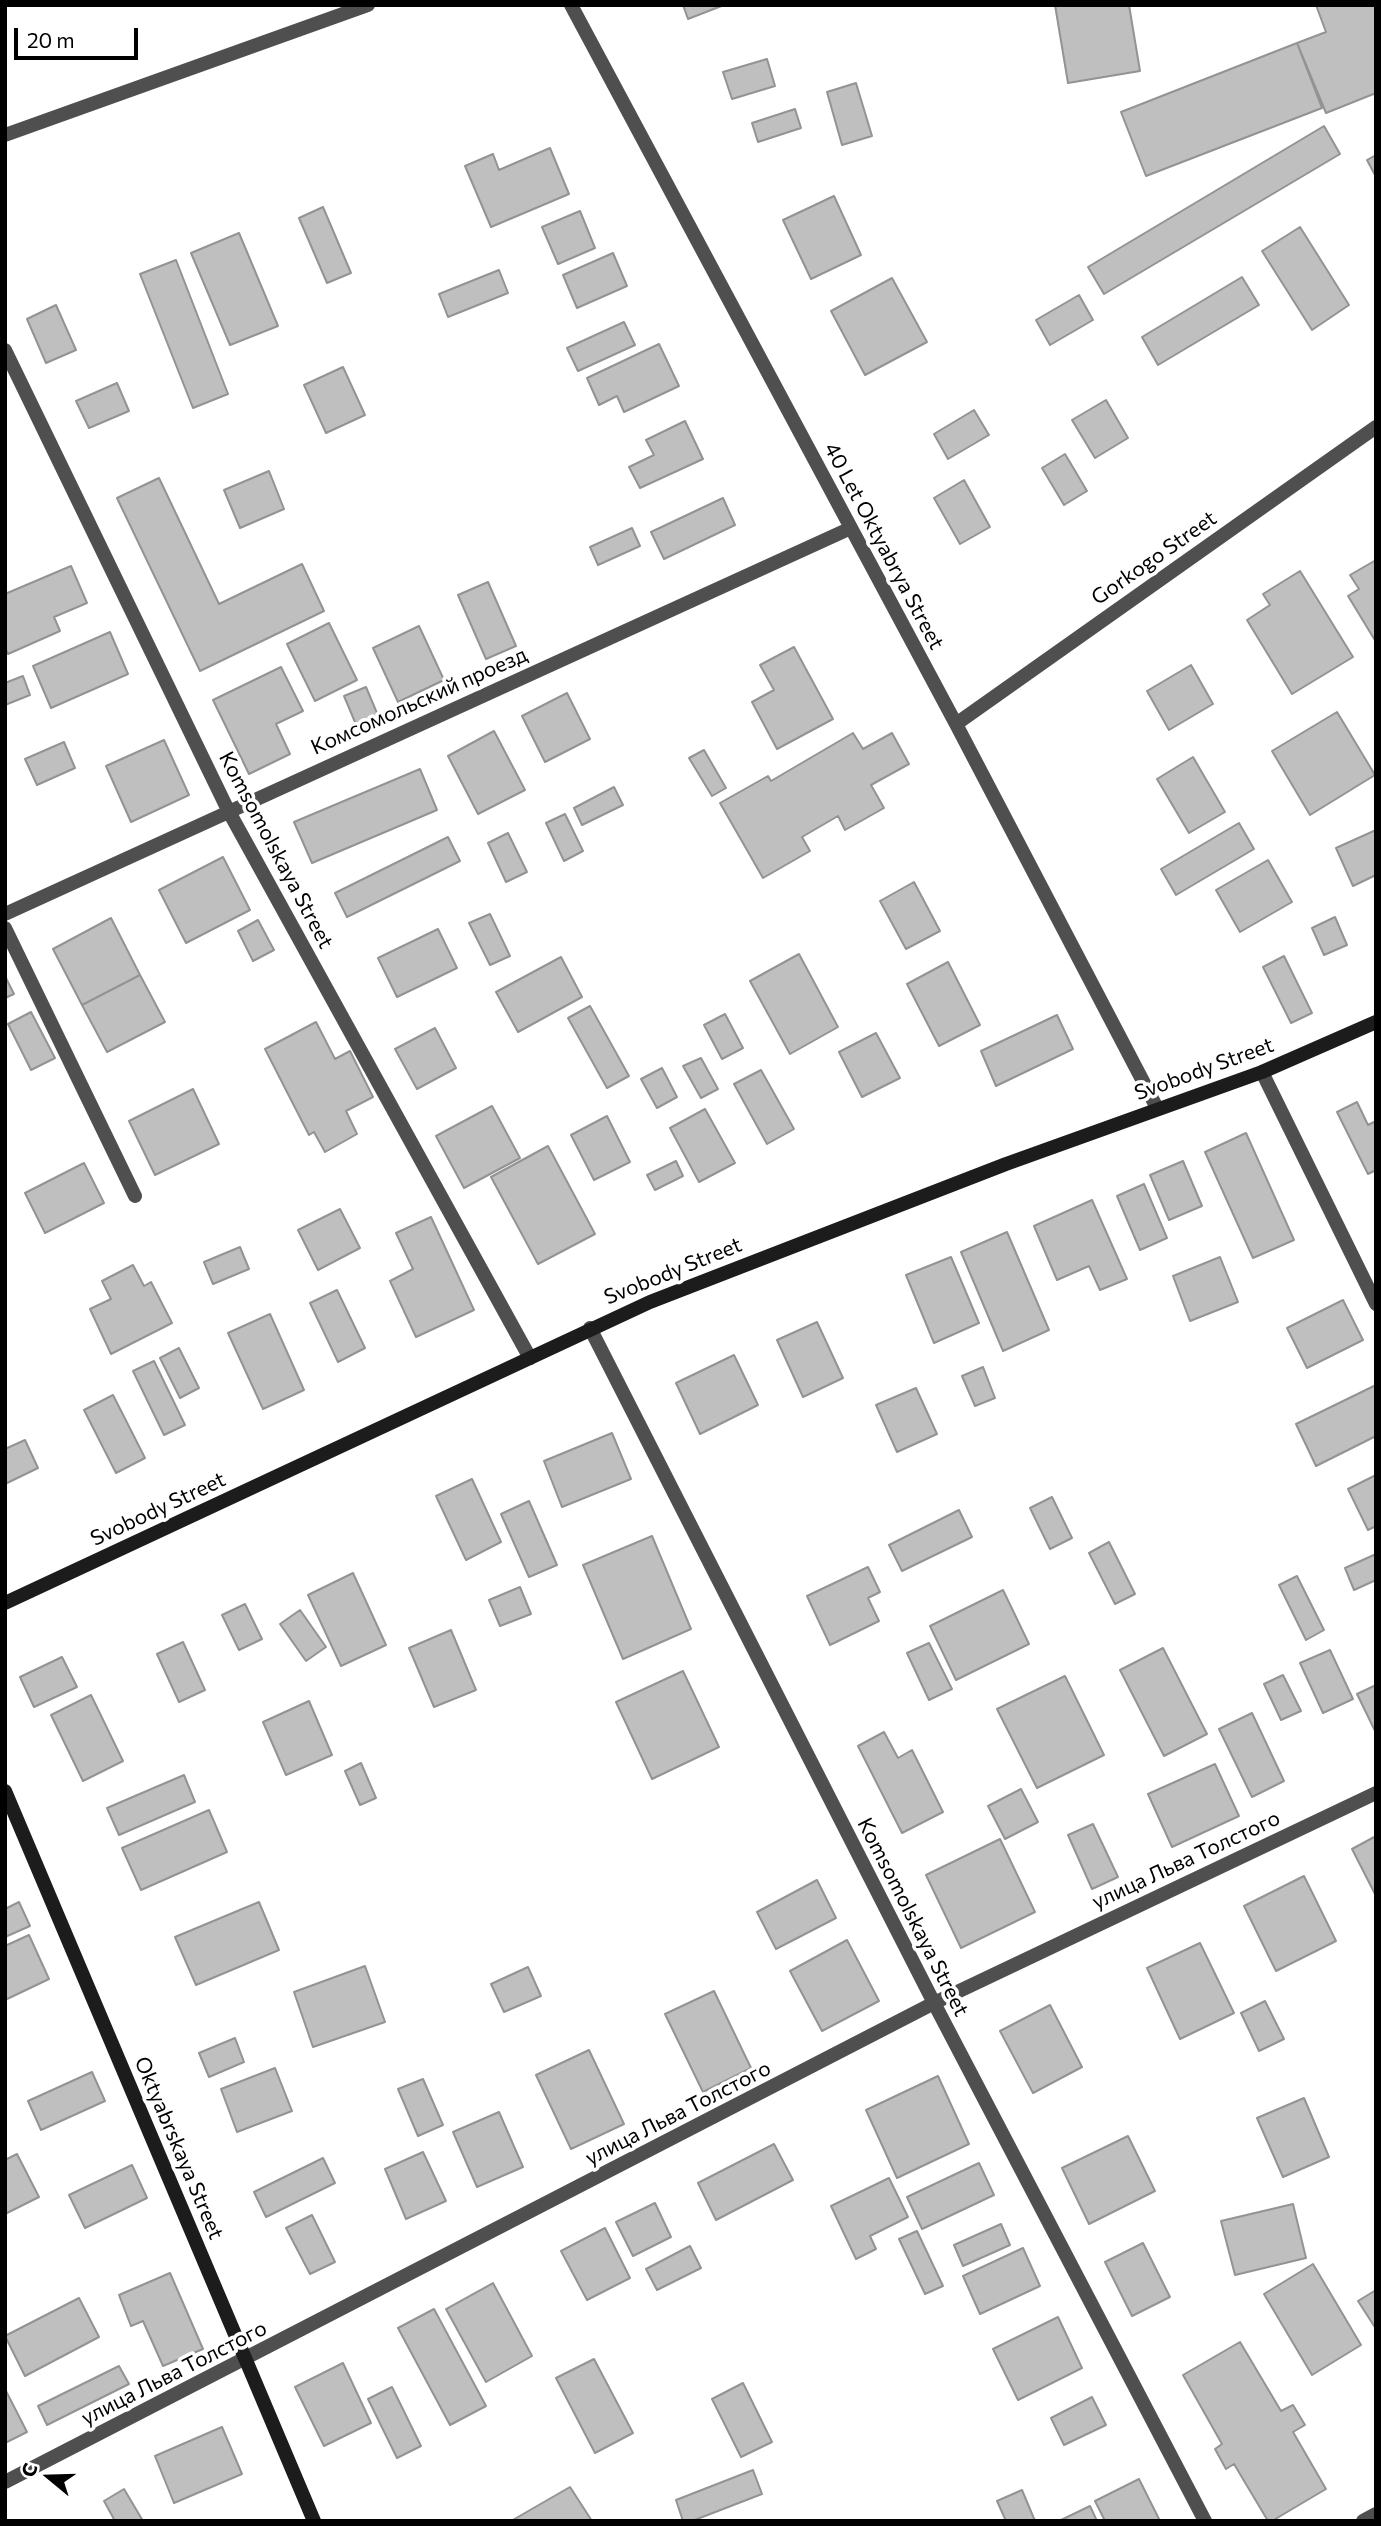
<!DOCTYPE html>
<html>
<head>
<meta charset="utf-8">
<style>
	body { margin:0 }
	#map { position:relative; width:1381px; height:2526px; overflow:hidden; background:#fff; font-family:Commissioner,sans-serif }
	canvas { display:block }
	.frame { position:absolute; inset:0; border:7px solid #000; pointer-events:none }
	.north { position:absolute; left:14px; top:2442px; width:70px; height:70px; -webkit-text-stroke:5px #fff; paint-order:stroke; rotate:289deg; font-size:19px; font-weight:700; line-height:28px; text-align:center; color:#000 }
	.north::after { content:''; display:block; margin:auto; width:24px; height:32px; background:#000; clip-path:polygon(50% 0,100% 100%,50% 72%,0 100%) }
	.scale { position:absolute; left:14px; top:28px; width:124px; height:32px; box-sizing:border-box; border:4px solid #000; border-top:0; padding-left:9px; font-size:21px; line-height:24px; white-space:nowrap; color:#000; -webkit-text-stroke:5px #fff; paint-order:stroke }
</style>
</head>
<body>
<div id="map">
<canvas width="1381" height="2526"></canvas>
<div class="frame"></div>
<div class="north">С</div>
<div class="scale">20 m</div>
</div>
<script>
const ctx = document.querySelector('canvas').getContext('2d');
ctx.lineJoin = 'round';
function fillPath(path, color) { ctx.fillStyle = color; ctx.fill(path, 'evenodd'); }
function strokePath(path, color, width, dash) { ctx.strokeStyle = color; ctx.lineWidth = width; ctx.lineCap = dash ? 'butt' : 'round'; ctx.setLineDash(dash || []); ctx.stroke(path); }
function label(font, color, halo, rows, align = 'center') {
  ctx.font = font + ' Commissioner,sans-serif'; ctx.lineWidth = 7; ctx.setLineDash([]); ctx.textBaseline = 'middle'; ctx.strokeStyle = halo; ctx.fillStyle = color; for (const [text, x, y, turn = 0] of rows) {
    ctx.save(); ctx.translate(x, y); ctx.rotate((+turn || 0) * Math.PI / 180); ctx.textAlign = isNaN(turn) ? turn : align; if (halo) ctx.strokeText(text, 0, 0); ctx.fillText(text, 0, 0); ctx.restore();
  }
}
const building = new Path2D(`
	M683 5H724L688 19Z
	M1055 5H1129L1140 71 1068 83Z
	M1316 5H1376V93L1326 113 1297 43 1326 32Z
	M1297 43 1322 108 1146 176 1121 112Z
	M767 59 775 86 732 99 723 72Z
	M856 83 872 136 842 145 827 92Z
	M795 109 801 128 758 142 752 123Z
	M1324 126 1340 154 1104 294 1088 267Z
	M550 148 569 194 491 227 465 166 493 154 499 170Z
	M1376 155V177L1367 160Z
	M834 196 861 255 811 279 783 220Z
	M323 207 351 273 327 283 299 218Z
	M580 211 595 248 558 264 542 227Z
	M1300 227 1349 305 1312 330 1262 251Z
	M239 233 278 326 230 345 191 253Z
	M613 253 627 286 577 308 563 275Z
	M176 260 228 394 193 408 140 274Z
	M499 270 508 293 448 317 439 294Z
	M1242 277 1259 305 1158 365 1142 337Z
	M892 278 927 342 865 375 831 311Z
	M1079 295 1093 320 1050 345 1036 320Z
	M56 305 76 350 46 363 27 319Z
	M624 322 635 345 578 371 567 348Z
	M659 344 679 386 624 412 617 396 599 405 587 378Z
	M343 367 365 415 326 433 304 385Z
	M117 383 129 411 89 428 76 401Z
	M1106 400 1128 438 1095 458 1072 420Z
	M974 410 989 435 948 459 934 434Z
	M685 421 703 459 640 488 629 467 654 455 646 440Z
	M1065 454 1087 491 1064 505 1042 468Z
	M269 471 284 509 240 528 224 490Z
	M159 478 219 604 302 564 324 611 200 671 117 498Z
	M964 480 990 527 960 544 934 498Z
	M723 498 735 525 664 559 651 532Z
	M632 528 640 546 598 565 590 547Z
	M1376 560V642L1348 596 1359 589 1350 575Z
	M71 566 87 603 54 617 60 631 8 654 5 648V594Z
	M1300 571 1353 657 1292 694 1247 620 1270 605 1263 594Z
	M488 582 516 646 486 659 458 595Z
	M329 623 357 680 315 701 287 644Z
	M419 626 444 680 398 702 373 648Z
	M110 632 128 674 51 708 33 666Z
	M794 647 833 719 777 749 752 702 774 690 760 665Z
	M1191 665 1213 704 1169 730 1147 691Z
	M281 667 303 711 276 724 290 754 249 774 213 700Z
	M23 676 30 695 5 705V683Z
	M366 687 382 725 360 734 344 696Z
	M567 693 590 739 545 762 522 716Z
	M1337 712 1375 775 1310 815 1272 751Z
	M494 731 525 790 478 814 448 756Z
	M853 733 863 749 892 733 909 764 871 785 884 808 845 830 838 816 802 837 810 851 763 878 720 803 768 776 771 781Z
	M164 740 189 795 131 822 106 766Z
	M64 742 75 768 37 785 25 759Z
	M704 750 726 788 712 796 689 758Z
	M1193 757 1225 812 1189 833 1157 779Z
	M420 769 437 810 312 863 294 822Z
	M614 787 623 805 582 825 574 808Z
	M565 814 583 851 564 861 546 823Z
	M1239 823 1254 849 1176 895 1161 869Z
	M1376 830V875L1353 886 1336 848Z
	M508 833 527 872 506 882 488 843Z
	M448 837 460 861 347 917 335 893Z
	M223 857 250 910 186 943 159 890Z
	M1268 860 1292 902 1240 932 1216 890Z
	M914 882 940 931 906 949 880 901Z
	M490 914 510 956 490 965 469 923Z
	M1335 917 1347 945 1324 955 1312 928Z
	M111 918 140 975 82 1005 53 949Z
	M258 920 274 950 253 961 238 931Z
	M438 929 457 968 397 997 378 958Z
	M799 954 838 1027 790 1054 750 981Z
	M1284 956 1312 1013 1291 1023 1263 967Z
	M561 957 582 997 518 1032 496 992Z
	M948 962 980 1025 939 1046 907 984Z
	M140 975 165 1022 107 1052 82 1005Z
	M5 976 14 994 5 998Z
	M590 1006 629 1076 607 1088 568 1018Z
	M31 1012 55 1058 31 1070 8 1024Z
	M725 1014 743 1048 722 1059 704 1025Z
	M1057 1015 1073 1049 996 1086 981 1051Z
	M316 1022 335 1059 350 1051 373 1097 346 1111 357 1134 325 1152 314 1132 309 1135 265 1049Z
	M435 1028 456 1068 417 1089 395 1049Z
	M876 1033 900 1078 862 1097 839 1052Z
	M701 1058 718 1089 701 1098 683 1066Z
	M662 1068 677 1097 657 1108 641 1079Z
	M761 1070 794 1129 767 1144 734 1084Z
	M193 1089 219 1144 155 1175 129 1121Z
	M1357 1102 1368 1125 1376 1121V1170L1368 1174 1337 1112Z
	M492 1106 520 1158 464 1188 436 1136Z
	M705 1109 735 1163 699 1182 670 1128Z
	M607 1116 630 1162 594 1180 571 1135Z
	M1246 1133 1294 1240 1253 1258 1205 1152Z
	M548 1146 595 1234 538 1264 491 1177Z
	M676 1161 683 1176 655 1190 647 1175Z
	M1183 1161 1202 1206 1169 1220 1150 1175Z
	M84 1163 104 1203 45 1233 25 1193Z
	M1144 1184 1167 1238 1140 1250 1117 1196Z
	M1092 1200 1127 1279 1100 1290 1089 1266 1057 1280 1034 1226Z
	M340 1209 360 1248 318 1270 298 1230Z
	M431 1217 474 1310 416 1337 390 1281 413 1269 396 1233Z
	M1007 1232 1049 1330 1003 1351 961 1252Z
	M240 1247 249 1269 213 1284 204 1262Z
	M951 1257 979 1323 934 1343 906 1275Z
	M1220 1257 1238 1302 1190 1321 1173 1276Z
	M133 1265 144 1286 151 1282 172 1323 111 1354 90 1309 111 1299 102 1281Z
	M337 1290 365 1348 338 1362 310 1303Z
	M1343 1300 1363 1340 1307 1368 1287 1328Z
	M270 1314 304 1390 263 1409 228 1333Z
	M817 1322 843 1378 803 1397 777 1340Z
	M179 1348 199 1388 180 1398 160 1358Z
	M734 1355 758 1405 700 1434 676 1383Z
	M154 1361 185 1425 164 1435 133 1371Z
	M983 1367 995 1398 975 1406 962 1376Z
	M1376 1385V1436L1316 1466 1296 1424Z
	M916 1388 937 1434 897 1452 876 1405Z
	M113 1395 145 1458 116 1473 84 1410Z
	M612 1433 631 1479 562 1507 544 1461Z
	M25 1440 38 1468 5 1484V1449Z
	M1376 1475V1526L1368 1530 1348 1489Z
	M472 1479 501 1542 466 1560 436 1496Z
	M1052 1497 1072 1538 1050 1549 1030 1508Z
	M529 1501 557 1565 529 1577 501 1514Z
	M959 1510 972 1537 902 1571 889 1545Z
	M652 1536 691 1629 623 1659 583 1565Z
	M1109 1542 1135 1594 1115 1604 1089 1553Z
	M1376 1554V1580L1354 1590 1345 1568Z
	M868 1567 880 1592 868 1598 879 1621 830 1645 807 1596Z
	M353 1573 386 1645 341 1666 308 1595Z
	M1297 1576 1324 1630 1306 1640 1279 1585Z
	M520 1587 531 1614 500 1626 489 1600Z
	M1003 1590 1029 1644 956 1680 930 1626Z
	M245 1604 262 1639 239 1650 222 1615Z
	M300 1610 326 1647 306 1661 280 1624Z
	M451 1630 476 1690 434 1707 409 1648Z
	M183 1642 205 1690 179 1702 157 1654Z
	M929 1643 952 1689 929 1700 907 1653Z
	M1163 1648 1207 1734 1164 1756 1120 1670Z
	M1330 1650 1353 1699 1323 1713 1300 1663Z
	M62 1657 77 1687 34 1707 20 1677Z
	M683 1671 719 1747 652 1779 616 1702Z
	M1283 1675 1301 1711 1281 1720 1264 1684Z
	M1065 1676 1104 1755 1037 1788 997 1709Z
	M1376 1685V1733L1357 1694Z
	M91 1695 123 1761 83 1781 51 1715Z
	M309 1701 332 1755 286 1775 263 1722Z
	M1252 1713 1284 1781 1252 1797 1219 1729Z
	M884 1732 898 1758 912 1750 943 1812 902 1833 858 1746Z
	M361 1763 376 1798 360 1805 345 1771Z
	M1215 1764 1239 1816 1172 1847 1148 1794Z
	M184 1775 195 1802 119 1835 107 1808Z
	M1021 1789 1038 1822 1005 1839 988 1806Z
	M209 1810 227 1852 141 1890 122 1848Z
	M1093 1824 1118 1877 1092 1889 1068 1835Z
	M1376 1836V1896L1352 1849Z
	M1000 1839 1035 1912 961 1948 926 1875Z
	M1304 1876 1336 1941 1276 1971 1244 1906Z
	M817 1880 836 1918 776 1949 757 1912Z
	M19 1902 30 1926 5 1937V1909Z
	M259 1902 279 1950 196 1985 175 1937Z
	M29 1935 49 1979 5 2000V1946Z
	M847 1940 879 2001 822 2031 790 1971Z
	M1200 1943 1234 2013 1180 2039 1147 1968Z
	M365 1966 385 2022 313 2047 294 1992Z
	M528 1967 541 1996 504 2012 491 1984Z
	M714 1991 751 2068 703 2092 665 2014Z
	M1265 2001 1284 2039 1259 2051 1241 2013Z
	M1050 2005 1082 2067 1033 2093 1000 2031Z
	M235 2038 244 2062 209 2077 199 2053Z
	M589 2050 624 2124 571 2149 536 2075Z
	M275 2068 292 2111 237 2132 221 2089Z
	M92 2072 105 2101 41 2130 28 2101Z
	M938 2076 969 2144 897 2178 866 2110Z
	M423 2079 443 2125 418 2136 398 2089Z
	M1304 2098 1329 2157 1283 2177 1257 2118Z
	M499 2112 523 2167 477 2187 453 2132Z
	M1128 2136 1155 2191 1089 2224 1062 2168Z
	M774 2144 793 2180 716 2220 698 2183Z
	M423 2152 446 2201 406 2219 385 2169Z
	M17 2154 39 2197 5 2214V2160Z
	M323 2158 335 2183 266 2217 254 2192Z
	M979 2163 994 2195 922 2229 907 2197Z
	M132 2165 147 2198 85 2228 69 2195Z
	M889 2178 908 2217 870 2236 876 2249 856 2259 831 2206Z
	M655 2203 671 2237 633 2256 616 2222Z
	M1293 2204 1306 2258 1235 2275 1221 2221Z
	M312 2215 335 2262 310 2274 286 2228Z
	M1001 2224 1010 2245 963 2266 954 2245Z
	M605 2228 630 2278 587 2300 561 2251Z
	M917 2231 943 2286 925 2294 899 2239Z
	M1143 2243 1170 2297 1132 2316 1105 2262Z
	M690 2246 701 2268 657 2290 646 2269Z
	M1023 2248 1040 2286 980 2314 963 2276Z
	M1313 2264 1361 2345 1312 2375 1264 2294Z
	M170 2273 203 2349 163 2366 143 2321 131 2326 119 2295Z
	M493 2283 532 2356 486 2382 446 2309Z
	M1376 2290V2329L1358 2301Z
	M79 2298 99 2337 25 2376 5 2336Z
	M434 2309 486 2406 450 2425 398 2328Z
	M1058 2317 1082 2368 1018 2400 993 2349Z
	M1240 2342 1281 2411 1293 2405 1305 2425 1293 2432 1326 2489 1272 2521H1268L1234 2464 1226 2469 1215 2449 1222 2444 1183 2375Z
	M594 2359 633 2433 595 2453 556 2378Z
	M343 2363 371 2423 324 2446 295 2387Z
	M119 2366 129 2384 47 2425 38 2406Z
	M743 2383 772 2442 741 2457 712 2399Z
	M392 2387 421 2446 397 2458 368 2399Z
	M5 2389 27 2432 5 2443Z
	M1092 2397 1106 2425 1064 2445 1051 2418Z
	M222 2427 242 2474 174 2503 155 2456Z
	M753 2470 762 2494 692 2521H683L676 2500Z
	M1139 2479 1160 2521H1105L1095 2501Z
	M570 2487 592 2521H511Z
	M124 2489 143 2521H115L104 2501Z
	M1022 2490 1035 2521H1006L997 2501Z
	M1090 2506 1097 2521H1059Z`);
const street = new Path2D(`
	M571 5 956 724 1157 1108
	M5 135 368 5
	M5 350 228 810 530 1358
	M956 724 1376 427
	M5 914 851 528
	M5 928 135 1196
	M1262 1072 1376 1304
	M590 1328 934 2003 1205 2521
	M5 2482 934 2003 1376 1793
	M1363 2521 1376 2514`);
const secondary = new Path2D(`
	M5 1603 650 1302 1006 1164 1262 1072 1376 1022
	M5 1791 314 2521`);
const streetNames = [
	["40 Let Oktyabrya Street",884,546,62],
	["Gorkogo Street",1154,558,-35],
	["Комсомольский проезд",419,701,-24],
	["Komsomolskaya Street",276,850,62],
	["Svobody Street",1204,1069,-20],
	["Svobody Street",673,1271,-22],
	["Svobody Street",158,1509,-25],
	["улица Льва Толстого",1186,1860,-25],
	["Komsomolskaya Street",913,1917,63],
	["улица Льва Толстого",678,2113,-27],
	["Oktyabrskaya Street",179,2148,67],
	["улица Льва Толстого",174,2373,-27]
];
fillPath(building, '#bfbfbf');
strokePath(building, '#939393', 2);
strokePath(street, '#4f4f4f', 14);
strokePath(secondary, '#1c1c1c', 14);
label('21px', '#000', '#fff', streetNames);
</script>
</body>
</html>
